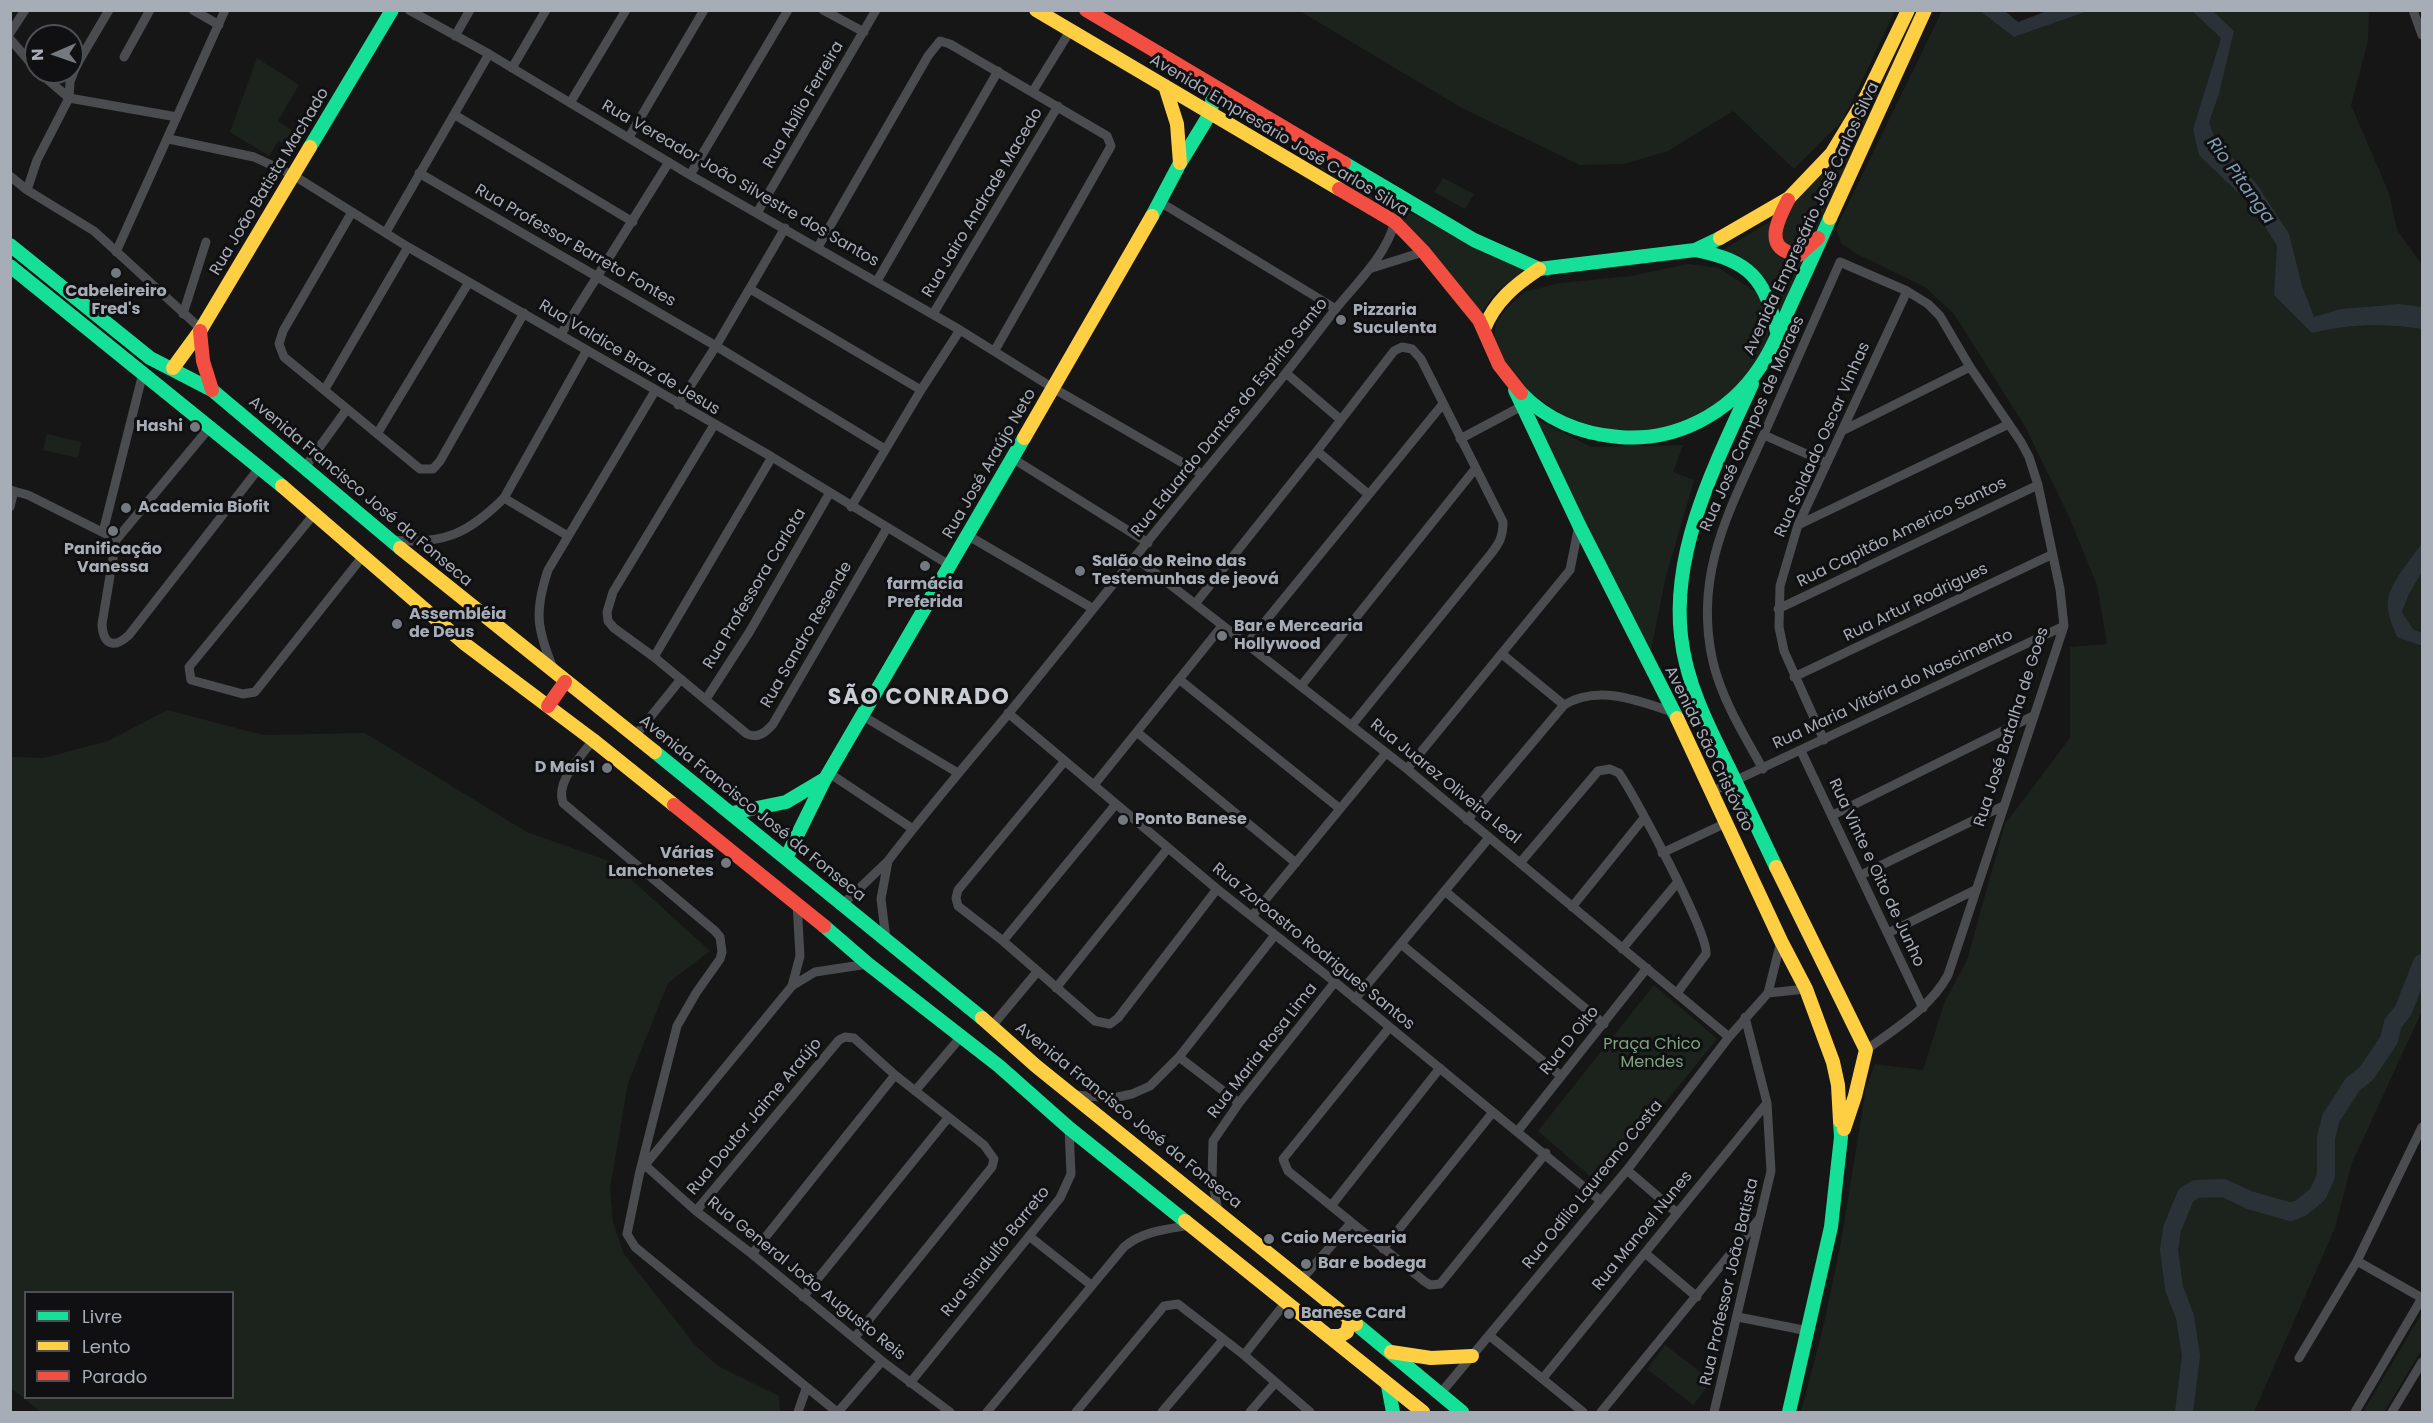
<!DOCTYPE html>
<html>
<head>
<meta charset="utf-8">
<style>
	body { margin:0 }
	#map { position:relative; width:2433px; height:1423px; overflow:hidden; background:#161616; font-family:Poppins,sans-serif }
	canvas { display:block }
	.frame { position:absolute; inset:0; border:12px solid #a7adb7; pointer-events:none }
	.legend { position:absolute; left:24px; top:1291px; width:210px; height:108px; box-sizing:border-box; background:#101012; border:2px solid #4c4f54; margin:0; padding:8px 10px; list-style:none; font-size:18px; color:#a7adb7 }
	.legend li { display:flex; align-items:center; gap:12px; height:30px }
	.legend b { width:30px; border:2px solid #4c4f54 }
	.north { position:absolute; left:24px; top:24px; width:60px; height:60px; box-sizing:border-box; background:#101012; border:2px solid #4c4f54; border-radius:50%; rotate:268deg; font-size:16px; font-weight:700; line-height:24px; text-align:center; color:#a7adb7 }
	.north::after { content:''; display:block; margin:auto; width:21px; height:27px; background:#74787f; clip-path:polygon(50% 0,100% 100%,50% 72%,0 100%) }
</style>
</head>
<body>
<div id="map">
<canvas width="2433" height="1423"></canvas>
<div class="frame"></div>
<ul class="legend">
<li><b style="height:8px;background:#16e098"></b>Livre</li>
<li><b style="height:8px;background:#ffcf43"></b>Lento</li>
<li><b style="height:8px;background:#f24e42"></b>Parado</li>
</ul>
<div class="north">N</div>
</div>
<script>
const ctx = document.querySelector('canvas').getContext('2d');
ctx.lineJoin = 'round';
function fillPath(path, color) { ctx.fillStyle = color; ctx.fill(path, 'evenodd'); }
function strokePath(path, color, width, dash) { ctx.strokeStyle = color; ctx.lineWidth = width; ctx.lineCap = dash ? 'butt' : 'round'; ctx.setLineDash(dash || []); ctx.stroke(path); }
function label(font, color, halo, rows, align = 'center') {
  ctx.font = font + ' Poppins,sans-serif'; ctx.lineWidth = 6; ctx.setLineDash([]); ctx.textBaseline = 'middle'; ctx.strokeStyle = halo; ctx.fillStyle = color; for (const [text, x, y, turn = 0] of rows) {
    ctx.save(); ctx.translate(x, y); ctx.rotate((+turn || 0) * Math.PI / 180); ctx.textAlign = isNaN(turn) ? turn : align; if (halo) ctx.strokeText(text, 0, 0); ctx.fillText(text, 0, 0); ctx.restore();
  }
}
const green = new Path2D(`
	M1300 11H1895L1843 120 1794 169 1733 111 1668 151 1624 164 1580 165 1462 108Z
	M1916 11H1920L1779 316 1764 283 1716 254 1786 212 1836 158 1867 115Z
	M1942 11H1980L2014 37 2088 11H2192L2221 38 2193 129 2234 187 2252 206 2277 246 2275 295 2312 332C2347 324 2386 323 2422 329V543L2399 576 2388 600 2419 646H2422V1011L2352 1163 2335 1228 2254 1412H1801L1824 1324 1841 1242 1866 1088 1875 1064 1923 1070 1945 1001 1967 960 2005 824 2070 738V647L2107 644 2097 585 2070 519 2026 428 1954 314 1925 287 1857 254 1842 244 1836 229Z
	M2213 11H2369L2368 41 2351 105 2389 193 2397 230 2422 265V307C2386 303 2349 306 2314 318L2256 183 2215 139 2209 122 2219 94 2234 31Z
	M257 58 299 85 278 121 299 135 290 147 278 141 269 156 230 132Z
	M1304 158 1500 259 1527 271 1498 290 1480 314 1395 218Z
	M1443 178 1474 194 1465 209 1434 192Z
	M1688 264 1719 268 1757 293 1762 304 1769 337 1760 361 1717 406 1694 420 1658 433 1596 430 1567 418 1545 403 1519 384 1503 359 1494 337 1496 323 1507 308 1524 292 1560 283 1631 276Z
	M1534 418 1591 447 1683 445 1673 472 1694 480 1666 576 1650 655Z
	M47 434 81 442 78 458 43 450Z
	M2422 572V633L2413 629 2402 612 2409 594Z
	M167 710 263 735 365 733 527 832 612 862 710 951 668 983 628 1083 610 1189 613 1223 624 1254 694 1344 718 1366 779 1396 780 1412H41L11 1388V757L44 758 108 741ZM26 1292H232V1398H26Z
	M1654 985 1717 1039 1599 1184 1538 1131Z
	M2422 1313V1349L2384 1412H2363Z
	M1665 1345 1712 1381 1693 1405 1647 1369Z`);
const water = new Path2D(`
	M1980 11H2005L2018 22 2047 11H2088L2014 37Z
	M2192 11H2213L2234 31 2219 94 2209 122 2215 139 2256 183 2289 234 2302 286 2314 317 2341 309 2399 304 2422 307V329C2386 323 2347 324 2312 333L2274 295 2277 246 2252 206 2199 155 2193 129 2221 38Z
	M2422 543V572L2409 594 2402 612 2413 629 2422 633V646L2397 637C2393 627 2386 612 2388 600 2390 583 2412 558 2422 543Z`);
const river = new Path2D(`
	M2184 1412 2191 1356 2185 1317 2174 1288 2169 1250 2172 1229 2186 1195 2196 1189 2224 1188 2249 1200 2291 1212 2301 1208 2318 1194 2326 1176V1138L2331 1118 2353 1084 2366 1074 2389 1040 2393 1023 2403 1011 2422 963`);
const street = new Path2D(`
	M193 10 219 25
	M409 10 489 54 690 175 960 330 1053 388 1202 474
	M823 10 864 32
	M2413 10 2422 35
	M10 33 25 10
	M455 36 470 10
	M10 39 36 69
	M124 57 150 10
	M512 68 546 10
	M39 72 69 98 177 117
	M1033 91 1070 31
	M570 103 626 10
	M455 115 633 222
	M629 137 704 10
	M169 139 254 157 293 175 408 247 772 457 951 566
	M419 173 716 346 885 449
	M690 175 788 10
	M10 176 27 190 94 231 201 329
	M27 190 37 160 69 98 70 82 76 66 109 10
	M1160 202 1336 309
	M352 212 283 331 279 344 284 357 420 469H433L440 461 524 313
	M757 213 876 10
	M386 232 489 54
	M818 247 928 56 940 41 950 44 1107 136 1111 146 995 350
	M116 252 225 10
	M1372 268 1426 251
	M877 281 998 71
	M750 289 921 390
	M183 314 206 242
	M933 314 1058 106
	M561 334 669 162
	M1287 374 1341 420
	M325 389 408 247
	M678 405 716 346 785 228
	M714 425 613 592 607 612 608 621 614 628 654 657 747 734C758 739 766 732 773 724L887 528
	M210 427 116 540 102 624C103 645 114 649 129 635L260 467
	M1842 431 1970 367
	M377 434 469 282
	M1764 435 1827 463
	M1460 439 1522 406
	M1317 451 1368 494
	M1012 458 1148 543
	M305 467 347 409
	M10 490 28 495 106 534
	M504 498 568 536
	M10 507 14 491
	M851 507 921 390 960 330
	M315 513 189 667 191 680 243 694 255 692 363 556
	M1798 525 2009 424
	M103 532 143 373
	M967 535 1092 608
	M391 540C443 545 468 534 504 498L587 350
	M1136 558 1407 769 1729 1037
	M1195 604 1317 451 1394 351 1402 347 1412 349 1421 359 1503 522C1503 537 1499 544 1490 555L1352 725
	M1778 609 2038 485
	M1246 645 1442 405
	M1502 654 1564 705
	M654 657 772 457
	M553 668C537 629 534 612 548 570L655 391
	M1794 677 2051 555
	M1180 680 1339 808
	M1301 686 1475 469
	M706 699 750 631 829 494
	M1008 713 1217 889 1335 982 1601 1201
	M863 716 958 773
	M1138 733 1296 863
	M635 736 681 679
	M593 740C581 757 555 781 563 803L715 931 720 937 722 952 720 959 696 993 677 1026 640 1171 627 1234 635 1247 837 1412
	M1824 740 1784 651 1779 627 1780 586 1798 525 1907 291
	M1801 751 1923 1008
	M1064 762 958 890 956 898 958 906 1003 941 1095 1021 1110 1024 1118 1018 1217 889
	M1407 769 1570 570 1579 525
	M1763 769C1744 735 1722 700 1713 662 1692 571 1733 504 1768 425 1792 371 1816 317 1840 262L1907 291 1928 304 1940 316 1970 367 2021 442 2029 457 2038 485 2060 589 2064 626 1948 975C1930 1008 1896 1028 1866 1050
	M829 773 913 829
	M1094 785 1222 626
	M1711 792 2064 626
	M1833 815 2033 716
	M1467 820 1564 705C1599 684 1640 701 1675 713
	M1662 853 1726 823
	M1520 863 1598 771 1610 769 1619 773C1634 794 1710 936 1706 954L1677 993
	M1861 875 2003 806
	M1446 892 1604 1024
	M844 903 888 861
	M1572 907 1644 818
	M1252 916 1386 753
	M1888 933 1975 890
	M886 939 881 899 888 861C927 810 968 762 1009 713 1084 621 1158 527 1235 435 1269 395 1302 353 1334 311 1357 282 1384 259 1395 222
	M1003 941 1116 804
	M1401 944 1561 1076
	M1622 949 1677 883
	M792 986 800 956 797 903
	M1056 988 1168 848
	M1768 993 1806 989
	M1355 999 1488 839
	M992 1026 1037 972
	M1389 1028 1283 1159 1288 1171 1424 1281 1430 1285 1440 1284 1546 1153
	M1179 1057 1239 1103
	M915 1091 960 1038
	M1075 1095 1113 1098 1132 1094 1150 1086 1179 1057 1275 935
	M2422 1127 2357 1261 2422 1298
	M1517 1132 1647 968
	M646 1166 696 1211 752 1254 882 1361 950 1412
	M641 1170 792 986 815 972 868 964
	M1627 1170 1677 1213
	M1331 1206 1440 1068
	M696 1211 839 1040 845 1037 854 1038 895 1075 984 1145 994 1159 992 1167 855 1337
	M1218 1211 1212 1179 1213 1141 1239 1103 1335 982
	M1029 1236 1091 1285
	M1383 1249 1493 1112
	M1645 1253 1697 1297
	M752 1254 895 1075
	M1302 1279 1351 1223
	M803 1297 948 1118
	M1738 1317 1808 1331
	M1490 1336 1583 1412
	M1244 1355 1286 1302
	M2299 1358 2357 1261
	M1543 1378 1767 1103
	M910 1383 1060 1198 1071 1174 1069 1128
	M1440 1394 1627 1170 1729 1037 1768 993 1781 941
	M798 1412 806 1389
	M838 1412 882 1361
	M987 1412 1124 1247C1142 1231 1168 1229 1191 1225
	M1076 1412 1164 1306 1178 1304 1244 1355 1310 1412
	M1162 1412 1223 1340
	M1250 1412 1275 1383
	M1601 1412 1759 1219
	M1714 1412 1771 1171 1767 1103 1745 1017
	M2355 1412 2422 1298
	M2392 1412 2422 1362`);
const fast = new Path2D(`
	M310 147 392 10
	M1344 163 1474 240 1539 269 1695 250 1720 238
	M1152 216 1180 163 1211 112 1213 94 1208 83
	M10 245 150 358 212 390 400 548
	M1695 250C1750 261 1765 278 1777 332
	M10 266 282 486
	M1752 384C1717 461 1671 548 1681 636 1686 683 1708 726 1729 768 1745 801 1760 834 1776 867
	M1515 390 1579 525 1677 718
	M1521 393C1547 420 1582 434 1619 437 1675 442 1729 414 1760 367 1774 347 1782 324 1792 302 1805 274 1818 246 1830 218
	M655 752 982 1018
	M732 813 786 802 823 780
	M786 858 825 779 1024 438
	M824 926 868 964 999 1066 1069 1128 1185 1221
	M1356 1324 1462 1412
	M1388 1386 1393 1412
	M1789 1412 1831 1227 1841 1137 1840 1121`);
const slow = new Path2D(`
	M1036 10 1339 189
	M1165 86 1177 124 1180 163
	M1830 218 1925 10
	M1720 238 1789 198 1832 153 1866 97 1908 10
	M1484 329C1495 301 1515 285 1539 269
	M173 368 200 331 310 147
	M1024 438 1152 216
	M282 486 465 644 593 740 674 805
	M400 548 655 752
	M1677 718 1781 941 1806 989 1833 1062 1838 1085 1840 1121
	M1776 867 1866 1050 1855 1096 1844 1129
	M982 1018 1036 1066 1356 1324
	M1185 1221 1423 1412
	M1329 1336H1340L1347 1332 1350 1319
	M1391 1352 1431 1358 1472 1356`);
const jam = new Path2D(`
	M1086 10 1344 163
	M1339 189 1395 222 1423 251 1479 320 1499 365 1521 393
	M1788 200C1776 223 1763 250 1799 255L1818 238
	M200 331 203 361 212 390
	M548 706 565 682
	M674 805 824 926`);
const markers = [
	[116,273,6,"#74787f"],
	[1341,320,6,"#74787f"],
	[195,427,6,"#74787f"],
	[126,508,6,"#74787f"],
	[113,531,6,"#74787f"],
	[925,566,6,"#74787f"],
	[1080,571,6,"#74787f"],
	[397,624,6,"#74787f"],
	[1222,636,6,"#74787f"],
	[607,768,6,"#74787f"],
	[1123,820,6,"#74787f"],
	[726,863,6,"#74787f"],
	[1269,1239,6,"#74787f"],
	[1306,1264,6,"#74787f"],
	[1289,1314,6,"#74787f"]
];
const streetNames = [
	["Rua Abílio Ferreira",804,105,-60],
	["Avenida Empresário José Carlos Silva",1279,136,31],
	["Rua João Batista Machado",270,182,-59],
	["Rua Vereador João Silvestre dos Santos",740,184,30],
	["Rua Jairo Andrade Macedo",983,203,-59],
	["Avenida Empresário José Carlos Silva",1812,219,-65],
	["Rua Professor Barreto Fontes",575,246,30],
	["Rua Valdice Braz de Jesus",629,358,31],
	["Rua Eduardo Dantas do Espírito Santo",1230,418,-51],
	["Rua José Campos de Moraes",1753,424,-66],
	["Rua Soldado Oscar Vinhas",1823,440,-66],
	["Rua José Araújo Neto",990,464,-60],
	["Avenida Francisco José da Fonseca",360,492,40],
	["Rua Capitão Americo Santos",1902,533,-26],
	["Rua Professora Carlota",755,589,-59],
	["Rua Artur Rodrigues",1916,603,-26],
	["Rua Sandro Resende",807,635,-60],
	["Rua Maria Vitória do Nascimento",1893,690,-25],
	["Rua José Batalha de Goes",2012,727,-72],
	["Avenida São Cristóvão",1708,749,64],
	["Rua Juarez Oliveira Leal",1445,782,39],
	["Avenida Francisco José da Fonseca",752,809,39],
	["Rua Vinte e Oito de Junho",1876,873,65],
	["Rua Zoroastro Rodrigues Santos",1313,947,39],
	["Rua D Oito",1570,1041,-51],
	["Rua Maria Rosa Lima",1263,1051,-52],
	["Avenida Francisco José da Fonseca",1128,1116,39],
	["Rua Doutor Jaime Araújo",755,1117,-50],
	["Rua Odílio Laureano Costa",1593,1185,-51],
	["Rua Manoel Nunes",1643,1231,-51],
	["Rua Sindulfo Barreto",996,1252,-51],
	["Rua General João Augusto Reis",806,1279,39],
	["Rua Professor João Batista",1730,1282,-77]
];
const poiNames = [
	["Cabeleireiro",116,292,"center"],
	["Fred's",116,310,"center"],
	["Pizzaria",1353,311],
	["Suculenta",1353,329],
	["Hashi",183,427,"right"],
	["Academia Biofit",138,508],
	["Panificação",113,550,"center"],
	["Vanessa",113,568,"center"],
	["Salão do Reino das",1092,562],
	["Testemunhas de jeová",1092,580],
	["farmácia",925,585,"center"],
	["Preferida",925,603,"center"],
	["Assembléia",409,615],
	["de Deus",409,633],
	["Bar e Mercearia",1234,627],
	["Hollywood",1234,645],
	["D Mais1",595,768,"right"],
	["Ponto Banese",1135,820],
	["Várias",714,854,"right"],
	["Lanchonetes",714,872,"right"],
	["Caio Mercearia",1281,1239],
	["Bar e bodega",1318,1264],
	["Banese Card",1301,1314]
];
const parkNames = [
	["Praça Chico",1652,1045],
	["Mendes",1652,1063]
];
const waterNames = [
	["Rio Pitanga",2240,181,54]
];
const districtNames = [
	["SÃO CONRADO",919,698]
];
fillPath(green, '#1c231d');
fillPath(water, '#2a3238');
strokePath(river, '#2a3238', 18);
strokePath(street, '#4a4c4f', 9);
strokePath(fast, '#16e098', 14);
strokePath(slow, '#ffcf43', 14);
strokePath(jam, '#f24e42', 14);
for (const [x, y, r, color] of markers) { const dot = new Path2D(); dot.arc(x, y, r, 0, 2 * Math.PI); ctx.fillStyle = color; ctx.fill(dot); strokePath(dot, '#101012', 2); }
label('16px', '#a7adb7', '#101012', streetNames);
label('bold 16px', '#a7adb7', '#101012', poiNames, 'left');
label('16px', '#7fa27f', '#101012', parkNames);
label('italic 18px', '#7f9cb1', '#101012', waterNames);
ctx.letterSpacing = '1.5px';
label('bold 22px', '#c8ccd3', '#101012', districtNames);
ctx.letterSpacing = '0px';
</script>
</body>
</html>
